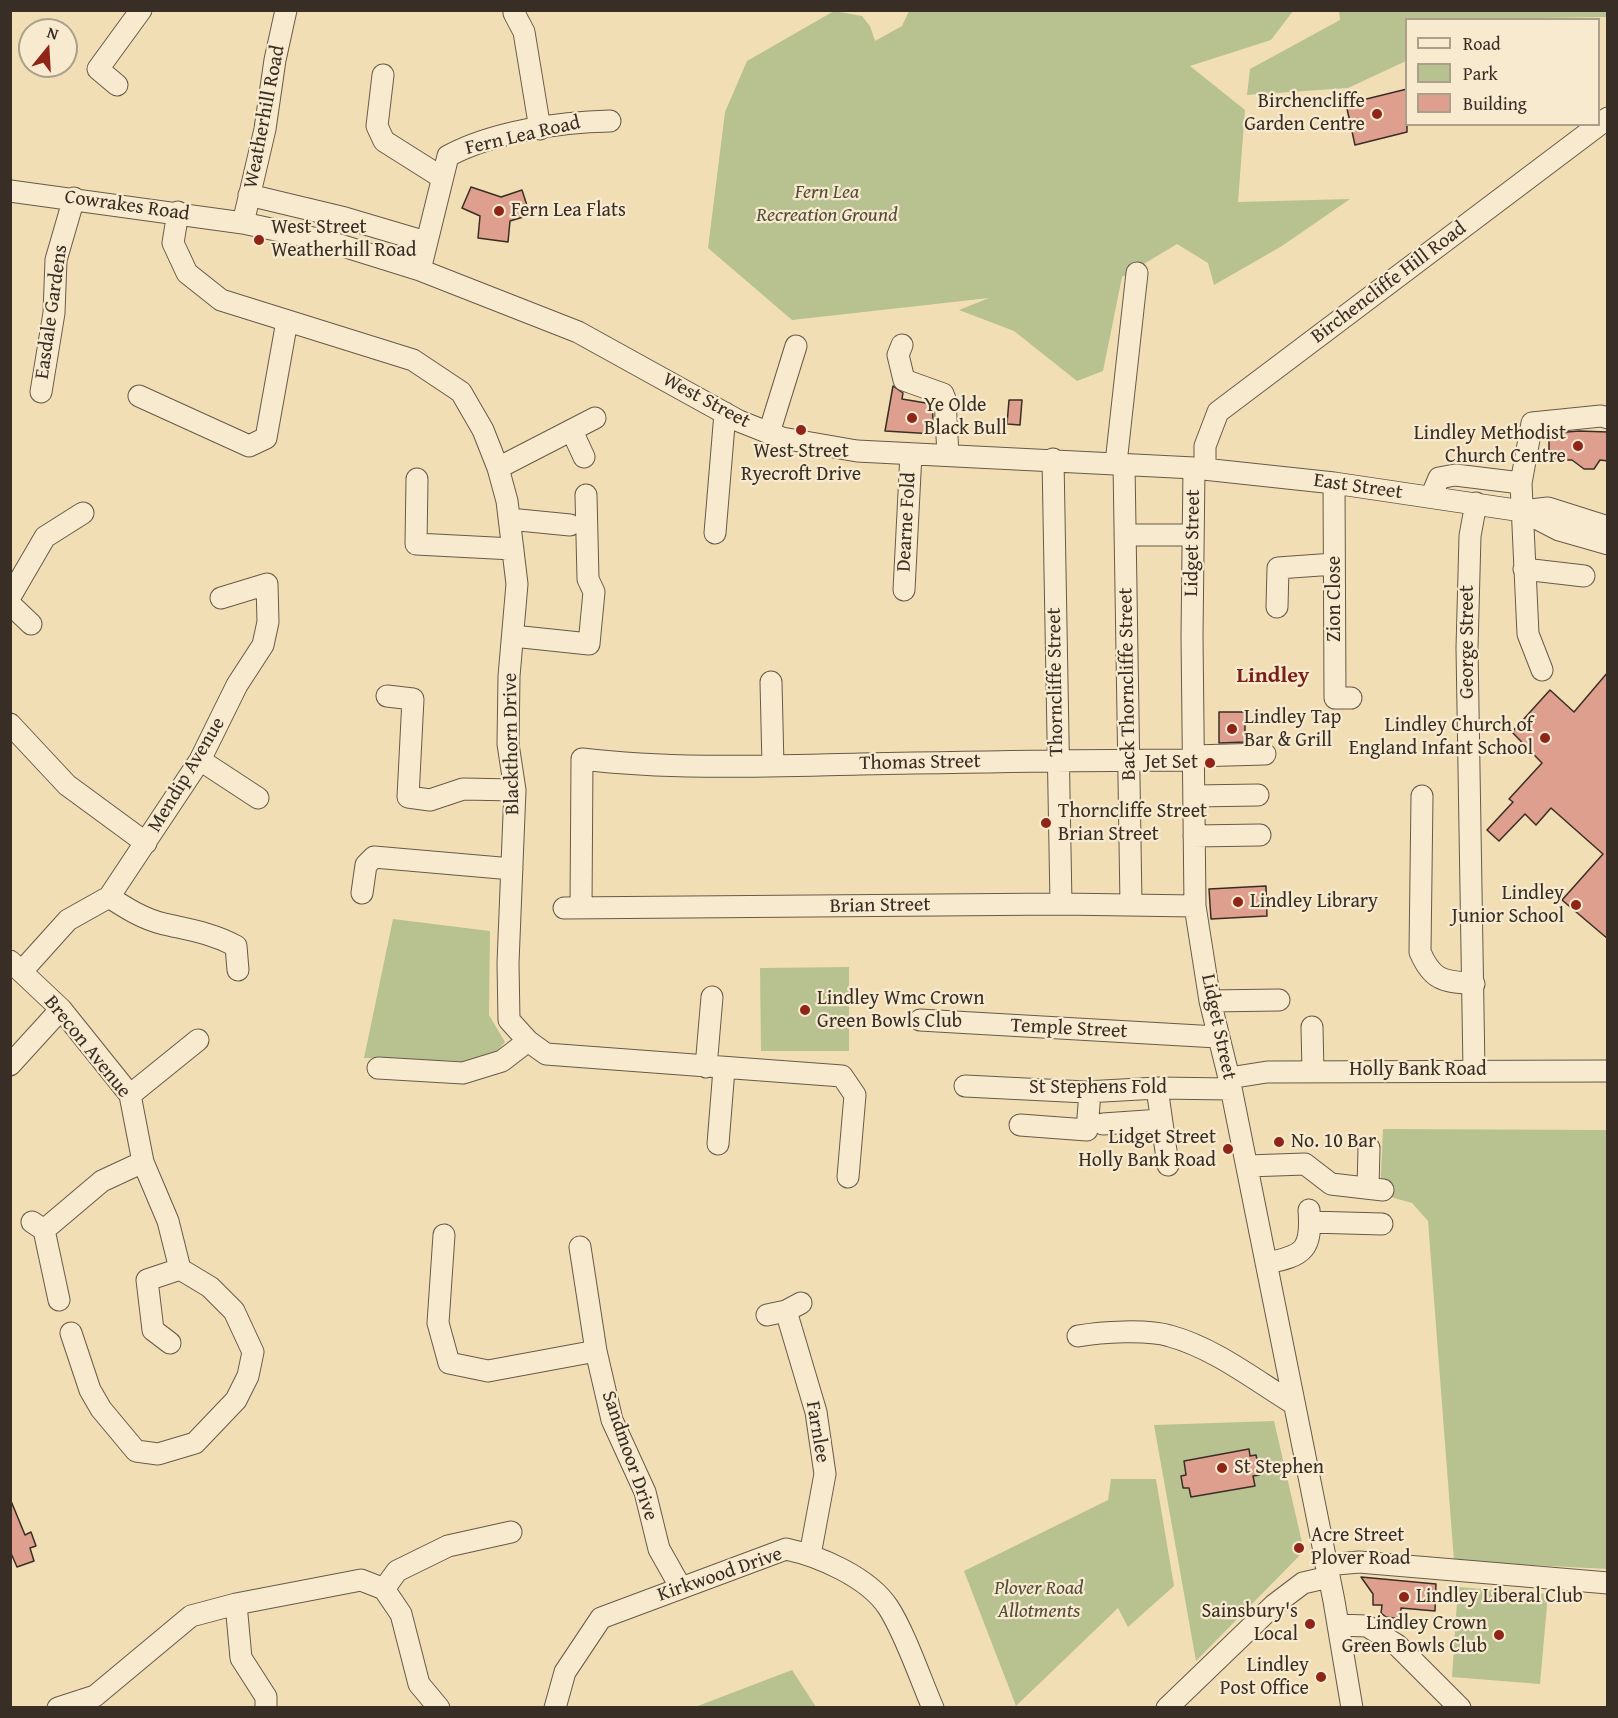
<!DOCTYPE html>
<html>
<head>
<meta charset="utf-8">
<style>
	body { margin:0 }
	#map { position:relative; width:1618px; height:1718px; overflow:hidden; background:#f2deb5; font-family:"Gentium Book Plus",serif }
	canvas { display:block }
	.frame { position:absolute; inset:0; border:12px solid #392e25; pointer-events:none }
	.legend { position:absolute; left:1405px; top:18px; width:195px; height:108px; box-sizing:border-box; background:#f7eacf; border:2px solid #ab9f8b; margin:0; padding:8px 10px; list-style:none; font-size:18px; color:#392e25 }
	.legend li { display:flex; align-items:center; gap:12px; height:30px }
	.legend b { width:30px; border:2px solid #ab9f8b }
	.north { position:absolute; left:18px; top:18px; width:60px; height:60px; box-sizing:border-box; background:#f7eacf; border:2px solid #ab9f8b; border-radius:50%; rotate:18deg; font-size:16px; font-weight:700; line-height:24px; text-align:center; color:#392e25 }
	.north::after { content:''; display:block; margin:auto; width:21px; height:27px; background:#8f2418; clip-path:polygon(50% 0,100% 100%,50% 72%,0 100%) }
</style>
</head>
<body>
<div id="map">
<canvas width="1618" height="1718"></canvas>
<div class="frame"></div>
<ul class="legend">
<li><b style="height:8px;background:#f7eacf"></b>Road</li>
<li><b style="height:16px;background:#b7c290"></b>Park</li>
<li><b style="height:16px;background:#de9f8e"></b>Building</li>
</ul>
<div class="north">N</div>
</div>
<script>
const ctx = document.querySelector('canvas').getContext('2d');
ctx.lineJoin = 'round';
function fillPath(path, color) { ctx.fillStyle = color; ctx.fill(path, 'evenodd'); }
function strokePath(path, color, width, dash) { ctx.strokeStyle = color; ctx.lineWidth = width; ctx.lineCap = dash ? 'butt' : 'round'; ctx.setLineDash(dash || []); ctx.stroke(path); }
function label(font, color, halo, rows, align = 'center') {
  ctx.font = font + ' "Gentium Book Plus",serif'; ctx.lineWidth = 4.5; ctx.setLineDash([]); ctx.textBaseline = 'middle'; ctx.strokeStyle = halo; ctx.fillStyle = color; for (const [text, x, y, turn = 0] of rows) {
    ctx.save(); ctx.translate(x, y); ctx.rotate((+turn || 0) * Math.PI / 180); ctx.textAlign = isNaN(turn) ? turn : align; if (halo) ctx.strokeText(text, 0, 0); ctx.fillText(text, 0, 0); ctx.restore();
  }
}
const green = new Path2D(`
	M834 11 862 16 870 26 875 41 902 26 909 11H1293L1271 40 1190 66 1245 110 1238 202 1350 199 1282 246 1214 285 1208 263 1177 244 1122 277 1103 371 1077 381 1014 331 959 310 989 298 792 320 708 248 725 112 747 61Z
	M1339 11 1607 10 1608 17 1406 20V61L1348 88 1247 95 1250 69 1340 20Z
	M393 919 490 931 489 1015 505 1042 491 1058 472 1066 457 1061 364 1058Z
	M849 967V1051H761L760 968Z
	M1383 1129 1607 1130V1569L1454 1561 1428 1221 1412 1203 1380 1194Z
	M1274 1421 1304 1551 1196 1661 1154 1425Z
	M1111 1479H1156L1174 1586 1128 1627 1118 1608 1016 1706 964 1571 1108 1500Z
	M1458 1587 1548 1594 1540 1684 1452 1677Z
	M792 1670 816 1707H695Z`);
const building = new Path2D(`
	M1407 89V132L1355 145 1346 104Z
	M471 187 501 197 522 190 530 215 510 221 508 242 478 238 480 216 462 208Z
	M893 386 903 393 902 399 932 404 934 434 885 431Z
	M1009 400H1022L1020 425 1007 424Z
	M1579 431 1608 432V461L1600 460 1594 469H1584L1572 460H1555V453H1549V438L1555 439V433Z
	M1608 672V939L1562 900 1603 854 1551 808 1536 825 1525 814 1499 841 1487 830 1513 802 1509 799 1542 763 1512 732 1550 690 1574 712Z
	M1219 712H1245V742L1219 743Z
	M1266 886 1267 916 1211 919 1209 889Z
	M1249 1449 1250 1456 1256 1455 1260 1475 1253 1476 1255 1486 1191 1497 1189 1488H1183L1181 1476 1186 1475 1184 1461Z
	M11 1501 25 1535 31 1532 36 1546 30 1548 34 1561 17 1567 10 1551Z
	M1361 1577 1436 1584 1435 1611 1401 1608V1619L1386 1617 1381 1613 1382 1605H1373V1594Z`);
const minor = new Path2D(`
	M514 13 524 32 540 129
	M383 75 377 126 384 141 441 177
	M117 85 98 69 141 10
	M10 191 243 223 327 241 420 270 578 332 739 421 782 438 857 451 1194 468 1334 483 1522 511 1559 530 1608 544
	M249 195 345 218 426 242
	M178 212 173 243 187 273 221 300 413 360 461 392 483 430 498 468 507 501 517 584 509 676 508 744 515 790 508 963 509 1020 528 1041 546 1054 842 1076 855 1095 848 1177
	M243 223 265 129 275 60 286 10
	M420 270 448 156C493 132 559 122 610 121
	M902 345 898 355 904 380 943 394 945 399 948 455
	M41 392 54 313 56 260 74 198
	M139 396 249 446 266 438 287 321
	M572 431 584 457
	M769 433 796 346
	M1053 459 1061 904
	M1116 463 1137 273
	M1124 464 1131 905
	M498 468 595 418
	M1194 468 1192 636 1195 906 1210 1001 1229 1078 1334 1601 1352 1708
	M1205 469V446L1218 412 1608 118
	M417 479 416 544 513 549
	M1334 483 1335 698H1351
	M1521 483 1532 423 1601 416 1608 418
	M1431 497 1439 478 1455 475 1521 483 1528 634 1542 670
	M1522 511 1548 508 1608 527
	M509 519 570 525
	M715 533 725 413
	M1125 535H1193
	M1524 569 1584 576
	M904 590 911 454
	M10 597 45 537 83 513
	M10 604 31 624
	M1277 607 1278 568 1334 564
	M513 636 589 644 594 592 588 579 586 495
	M771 682 773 766
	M387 696 413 699 408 797 430 800 463 789 515 790
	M10 724 67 785 146 843
	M1193 756 1265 754
	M200 760 258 798
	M1194 796 1258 795
	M1422 796 1420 952C1433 982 1444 981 1474 984
	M1194 836 1260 835
	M362 893 366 865 374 857 512 869
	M109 897C126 908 143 919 164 924 190 930 212 933 236 946L238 970
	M564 908 1061 904 1195 906
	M581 908 582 759C674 770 768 766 860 764 971 762 1082 760 1193 760
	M10 961 61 1009 130 1095 143 1162 168 1221 180 1269 210 1287 234 1311 253 1352 248 1376 236 1400 195 1443 158 1454 136 1451 101 1409 90 1390 71 1333
	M22 971 68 920 109 897 200 760 237 685 263 645 268 622 267 584 221 598
	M1210 1001 1279 1000
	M920 1020 1217 1037
	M1312 1027 1313 1071
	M10 1065 61 1009
	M706 1067 712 997
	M378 1068 463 1073 502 1061 528 1041
	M1474 1070 1467 648 1470 536 1476 503
	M1229 1078 1267 1072 1608 1071
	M965 1086 1086 1092 1157 1088 1231 1089
	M1157 1088 1168 1165
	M130 1095 198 1040
	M1103 1124 1161 1120
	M1020 1125 1087 1130 1090 1092
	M718 1144 724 1069
	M1247 1166 1305 1164 1331 1184 1383 1190
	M1368 1188 1369 1148
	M32 1222 44 1230 102 1181 143 1162
	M1310 1222 1382 1224
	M44 1230 59 1300
	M444 1235 438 1323 449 1363 488 1371 596 1351
	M580 1247 596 1351 612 1420 645 1492 659 1549 681 1588
	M1266 1263C1305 1256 1312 1249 1309 1210
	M801 1303 786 1311 816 1412 825 1474 810 1555
	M767 1315 786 1311
	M1078 1336C1101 1332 1147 1329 1170 1336 1214 1348 1255 1380 1294 1404
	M170 1343 153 1330 147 1280 180 1269
	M1326 1565 1359 1562 1608 1583
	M384 1589 397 1571 448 1546 511 1532
	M236 1604 241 1658 266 1697V1708
	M1338 1625 1367 1626 1397 1645 1460 1708
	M58 1708 95 1696 191 1616 236 1604 361 1580 384 1589 401 1614 419 1684 439 1708
	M555 1708 565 1672 601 1618 786 1549C819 1556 868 1577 888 1607 905 1633 920 1678 933 1708
	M1167 1708 1274 1605 1303 1583 1329 1577`);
const markers = [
	[1377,114,6,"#8f2418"],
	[499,211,6,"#8f2418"],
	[259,240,6,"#8f2418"],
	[912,418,6,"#8f2418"],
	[801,430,6,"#8f2418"],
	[1578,446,6,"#8f2418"],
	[1232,729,6,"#8f2418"],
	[1545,738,6,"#8f2418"],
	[1210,763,6,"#8f2418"],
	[1046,823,6,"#8f2418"],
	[1238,902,6,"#8f2418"],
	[1576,905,6,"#8f2418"],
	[805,1010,6,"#8f2418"],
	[1279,1142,6,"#8f2418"],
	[1228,1149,6,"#8f2418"],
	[1222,1468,6,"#8f2418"],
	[1299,1548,6,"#8f2418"],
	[1404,1597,6,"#8f2418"],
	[1310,1624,6,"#8f2418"],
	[1499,1635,6,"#8f2418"],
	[1321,1677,6,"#8f2418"]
];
const poiNames = [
	["Birchencliffe",1365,102,"right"],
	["Garden Centre",1365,125,"right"],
	["Fern Lea Flats",511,211],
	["West Street",271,228],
	["Weatherhill Road",271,251],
	["Ye Olde",924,406],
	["Black Bull",924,429],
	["Lindley Methodist",1566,434,"right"],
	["Church Centre",1566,457,"right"],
	["West Street",801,452,"center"],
	["Ryecroft Drive",801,475,"center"],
	["Lindley Tap",1244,718],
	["Bar & Grill",1244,741],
	["Lindley Church of",1533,726,"right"],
	["England Infant School",1533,749,"right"],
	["Jet Set",1198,763,"right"],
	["Thorncliffe Street",1058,812],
	["Brian Street",1058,835],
	["Lindley",1564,894,"right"],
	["Junior School",1564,917,"right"],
	["Lindley Library",1250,902],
	["Lindley Wmc Crown",817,999],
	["Green Bowls Club",817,1022],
	["Lidget Street",1216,1138,"right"],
	["Holly Bank Road",1216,1161,"right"],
	["No. 10 Bar",1291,1142],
	["St Stephen",1234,1468],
	["Acre Street",1311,1536],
	["Plover Road",1311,1559],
	["Lindley Liberal Club",1416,1597],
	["Sainsbury's",1298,1612,"right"],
	["Local",1298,1635,"right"],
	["Lindley Crown",1487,1624,"right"],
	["Green Bowls Club",1487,1647,"right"],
	["Lindley",1309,1666,"right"],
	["Post Office",1309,1689,"right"]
];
const streetNames = [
	["Weatherhill Road",265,117,-79],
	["Fern Lea Road",523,136,-13],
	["Cowrakes Road",127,206,8],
	["Birchencliffe Hill Road",1389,283,-37],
	["Easdale Gardens",52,312,-82],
	["West Street",706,401,28],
	["East Street",1358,487,8],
	["Dearne Fold",907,522,-87],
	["Lidget Street",1193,543,-89],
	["Zion Close",1335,599,-90],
	["George Street",1468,642,-90],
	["Thorncliffe Street",1056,682,-91],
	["Back Thorncliffe Street",1128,684,-91],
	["Blackthorn Drive",512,744,-91],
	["Thomas Street",920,763,-1],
	["Mendip Avenue",187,775,-59],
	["Brian Street",880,906,-1],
	["Lidget Street",1218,1027,78],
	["Temple Street",1069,1029,3],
	["Brecon Avenue",87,1047,51],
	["Holly Bank Road",1418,1070],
	["St Stephens Fold",1098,1088],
	["Farnlee",817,1432,80],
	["Sandmoor Drive",629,1456,71],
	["Kirkwood Drive",720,1575,-19]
];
const parkNames = [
	["Fern Lea",827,193],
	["Recreation Ground",827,216],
	["Plover Road",1039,1589],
	["Allotments",1039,1612]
];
const quarterNames = [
	["Lindley",1273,676]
];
fillPath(green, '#b7c290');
fillPath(building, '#de9f8e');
strokePath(building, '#392e25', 1.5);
strokePath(minor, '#675a49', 23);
strokePath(minor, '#f7eacf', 21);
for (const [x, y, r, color] of markers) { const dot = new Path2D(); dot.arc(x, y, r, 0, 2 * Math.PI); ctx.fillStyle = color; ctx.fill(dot); strokePath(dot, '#f7eacf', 2); }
label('20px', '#392e25', '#f7eacf', poiNames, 'left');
label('20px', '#392e25', '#f7eacf', streetNames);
label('italic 20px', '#524c3a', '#f7eacf', parkNames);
label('bold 22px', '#7a1f14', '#f7eacf', quarterNames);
</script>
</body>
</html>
